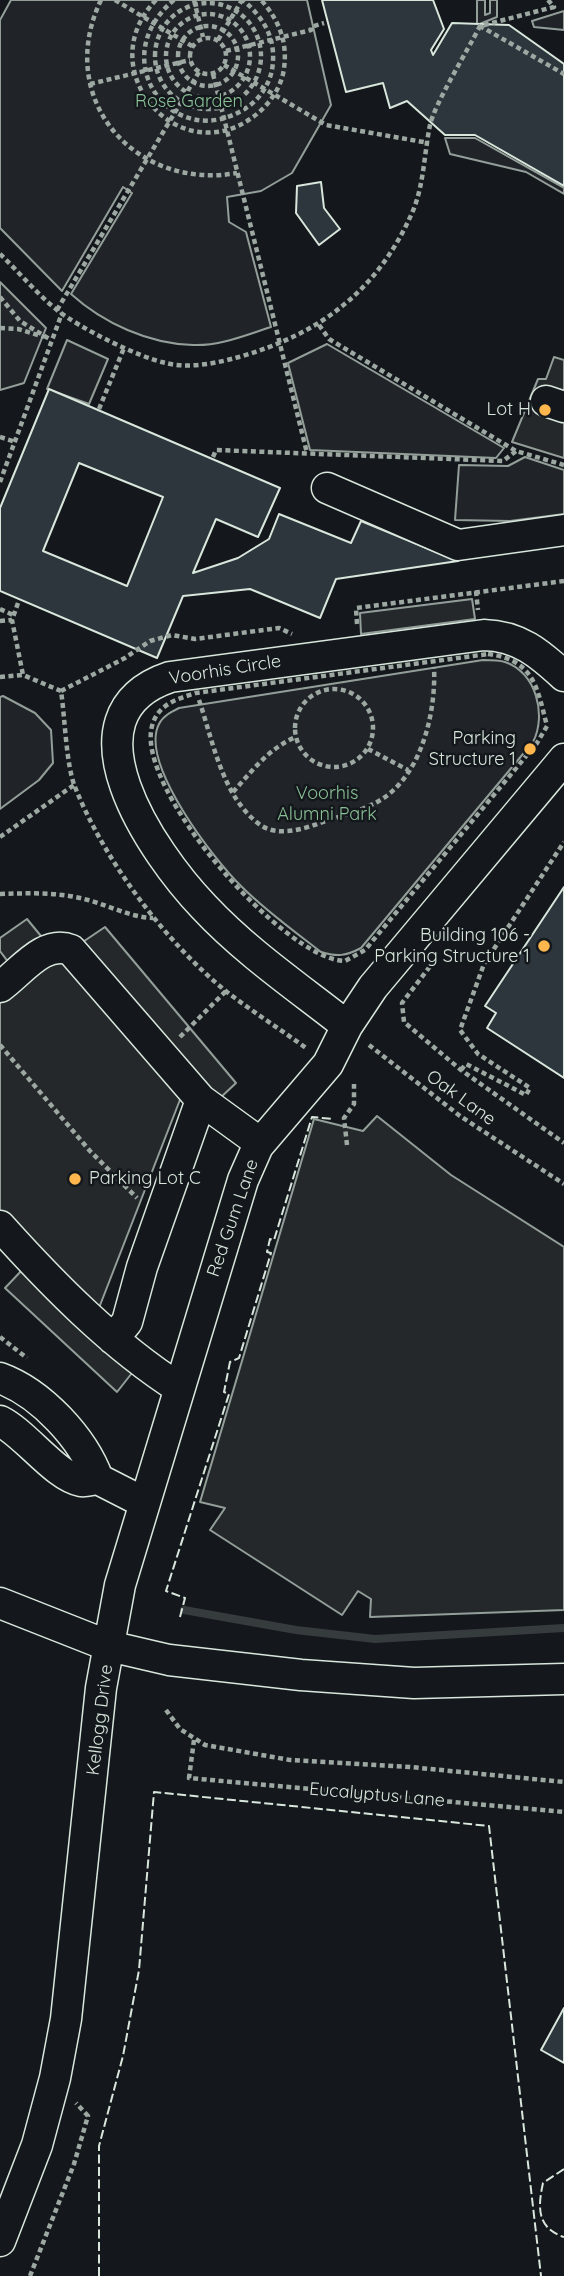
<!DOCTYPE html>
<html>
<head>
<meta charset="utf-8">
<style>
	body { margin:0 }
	canvas { display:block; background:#14181c }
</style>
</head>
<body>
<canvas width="564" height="2276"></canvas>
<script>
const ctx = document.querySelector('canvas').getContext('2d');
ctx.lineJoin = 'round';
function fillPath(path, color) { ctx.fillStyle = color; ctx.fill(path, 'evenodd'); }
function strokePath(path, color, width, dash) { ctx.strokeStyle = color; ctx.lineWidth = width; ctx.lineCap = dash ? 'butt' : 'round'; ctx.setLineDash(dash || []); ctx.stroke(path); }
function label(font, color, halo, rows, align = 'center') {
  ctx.font = font + ' Quicksand,sans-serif'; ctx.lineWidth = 5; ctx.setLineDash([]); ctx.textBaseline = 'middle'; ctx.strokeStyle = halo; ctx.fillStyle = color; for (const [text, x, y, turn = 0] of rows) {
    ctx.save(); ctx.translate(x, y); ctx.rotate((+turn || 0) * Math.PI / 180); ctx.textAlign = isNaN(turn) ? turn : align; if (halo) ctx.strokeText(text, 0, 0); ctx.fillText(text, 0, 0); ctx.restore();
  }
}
const green = new Path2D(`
	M11 0H307L331 105 292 173 261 191 227 197 229 222 246 232 271 327C246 335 220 346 193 345 149 344 103 323 71 294L132 193 123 187 62 291 0 228V20Z
	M477 0H485V15L490 13V0H497V17L477 25Z
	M564 11V30L534 27 532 21Z
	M445 138H475L564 188V194L526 172 450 154Z
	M0 282 46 328 24 383 0 390Z
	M67 340 108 359 89 404 47 389Z
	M327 344 504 448 496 458 310 450 288 363Z
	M525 457 564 470V514L510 521 455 520 459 465 508 466Z
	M483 660C490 660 499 660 505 662 536 672 547 715 533 742L361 948C346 956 337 957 321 952 294 931 266 911 242 887 214 860 139 763 159 724 163 716 171 712 179 708Z
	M3 696 35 713 51 730 53 763 39 780 0 809V697Z`);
const parking = new Path2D(`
	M554 357 564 360V458L512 442 538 379H546Z
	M472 599 475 619 361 634 360 613Z
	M27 919 59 958 105 927 236 1083 203 1114 183 1092 97 1313 143 1359 117 1392 5 1288 25 1267 0 1247V1003L24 983 0 951V938Z
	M377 1116 451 1175 564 1247V1610L370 1617 371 1599 358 1591 342 1615 210 1530 225 1508 200 1502 314 1119 363 1131Z`);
const stream = new Path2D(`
	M184 1610 296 1630 375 1639 564 1628`);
const building = new Path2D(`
	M322 0H433L444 29 431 50 433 55 452 23 509 25 564 64V186L475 135H445L407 101 390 108 383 83 346 92Z
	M321 182 324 208 340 229 319 245 296 213 297 186Z
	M49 389 280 488 258 537 216 519 193 573 238 558 269 539 279 514 351 543 361 521 458 561 336 579 320 618 250 589 183 596 157 658 0 591V508ZM79 463 163 497 127 586 43 551Z
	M564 887V1078L487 1028 496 1013 485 1006Z
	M564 2008V2063L541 2050Z`);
const path = new Path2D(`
	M101 0C54 98 134 191 237 173
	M115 0 192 46
	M156 0C89 69 178 172 253 117 267 107 279 91 283 74 289 45 280 21 261 0
	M174 0C102 60 174 155 246 108 259 100 269 85 272 70 277 40 265 19 243 0
	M194 0 203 37
	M548 0 554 7 480 26 564 74
	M155 56a53 53 0 1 1 106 0a53 53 0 1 1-106 0Z
	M166 56a42 42 0 1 1 84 0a42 42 0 1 1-84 0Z
	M178 56a30 30 0 1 1 60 0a30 30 0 1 1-60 0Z
	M190 56a18 18 0 1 1 36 0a18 18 0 1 1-36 0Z
	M218 40 242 0
	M226 51 311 30V27L324 23
	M224 65 326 125 429 143
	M213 74 307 453
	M90 84 190 60
	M0 254C19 272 36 293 57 310 80 328 137 357 166 363 189 369 217 363 239 357 319 334 377 292 412 213 424 186 424 154 430 125 435 103 468 50 480 26
	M0 297 20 321 51 340
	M57 310 199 72
	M319 325 329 339 516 451 564 465
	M0 328 18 329 44 337
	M99 409 124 348
	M0 437 16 442
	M213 457 216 450 503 461 516 451
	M0 482 62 313
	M476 591 478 610
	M18 603 12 620 23 675
	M0 609 13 615
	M0 621 12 620
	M357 624 356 608 564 581
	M488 654C534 660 537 687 547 726L537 743 365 950 345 961C284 960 135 789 152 726 158 704 177 699 196 693Z
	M0 677 23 675 61 691C65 717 66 765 75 787 104 860 166 943 227 992 253 1012 280 1029 306 1048
	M295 728a39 39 0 1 1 78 0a39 39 0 1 1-78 0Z
	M61 691 125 658 150 641 172 635 195 639 279 628 292 634
	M199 700C213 741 222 796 259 824 276 837 301 830 320 823 342 815 371 809 389 794 424 766 436 708 434 667
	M368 749 408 770
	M233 792C252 771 269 748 296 737
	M0 837 74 785
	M0 894C30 893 60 892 88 900 110 906 130 917 153 918
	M435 960 402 1003 404 1022 461 1070 564 1143
	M180 1037 226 991
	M0 1045 90 1151 137 1198
	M369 1045 460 1116 564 1184
	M461 1070 466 1064 526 1095 530 1088 478 1054 460 1030 484 964 564 842
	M347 1145 344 1118 354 1104V1084
	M0 1337 27 1358
	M166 1710 180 1729 205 1745 290 1760 410 1767 564 1782
	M194 1740 189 1778 564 1812
	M30 2276 74 2164 88 2116 76 2103`);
const minor = new Path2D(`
	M546 401 564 407
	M327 488 458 545 564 530
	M0 987C21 972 44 939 71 950L201 1100 252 1137 258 1146
	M347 1026C299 988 246 952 204 907 153 854 57 715 170 677L484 635C519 636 539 653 564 676
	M0 1226C53 1285 112 1345 179 1388
	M113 1339 127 1322 142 1267 201 1100
	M0 1378C41 1393 83 1438 98 1479L145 1503
	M0 1421C26 1434 55 1476 81 1481 86 1482 93 1479 98 1479
	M0 1603 109 1646 169 1660 301 1675 414 1683 564 1679
	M0 2241 37 2145 55 2078 66 2019 101 1688 120 1585 243 1180 258 1146 328 1064 347 1026 373 987 564 759`);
const fence = new Path2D(`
	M180 1617 185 1598 166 1591 229 1394 224 1392 230 1362 239 1358 271 1253 267 1252 270 1239 274 1240 312 1117 333 1119
	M564 2169 543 2183C538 2206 536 2228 564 2237
	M99 2276V2146L123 2056 139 1970 154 1792 489 1826 541 2276`);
const markers = [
	[545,410,7,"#ffb74d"],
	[530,749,7,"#ffb74d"],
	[544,946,7,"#ffb74d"],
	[75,1179,7,"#ffb74d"]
];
const parkNames = [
	["Rose Garden",189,102],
	["Voorhis",327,794],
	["Alumni Park",327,815]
];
const poiNames = [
	["Lot H",531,410],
	["Parking",516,739],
	["Structure 1",516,760],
	["Building 106 -",530,936],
	["Parking Structure 1",530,957],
	["Parking Lot C",89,1179,"left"]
];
const streetNames = [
	["Voorhis Circle",225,670,-9],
	["Oak Lane",461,1098,36],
	["Red Gum Lane",233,1218,-71],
	["Kellogg Drive",100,1720,-83],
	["Eucalyptus Lane",377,1795,5]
];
fillPath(green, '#202428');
strokePath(green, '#939e99', 2);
fillPath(parking, '#24282b');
strokePath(parking, '#939e99', 2);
strokePath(stream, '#363b3e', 8);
fillPath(building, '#2c363c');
strokePath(building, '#d8e6dc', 2);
strokePath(minor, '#d8e6dc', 33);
strokePath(path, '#9da8a2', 4.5, [5, 3.5]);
strokePath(minor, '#14181c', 30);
strokePath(fence, '#d8e6dc', 2, [9, 3.5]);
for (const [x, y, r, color] of markers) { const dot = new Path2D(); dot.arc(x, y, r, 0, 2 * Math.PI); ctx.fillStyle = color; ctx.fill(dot); strokePath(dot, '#14181c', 2.5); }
label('18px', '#8ac095', '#14181c', parkNames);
label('18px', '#d8e6dc', '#14181c', poiNames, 'right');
label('18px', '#d8e6dc', '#14181c', streetNames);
</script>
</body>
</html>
